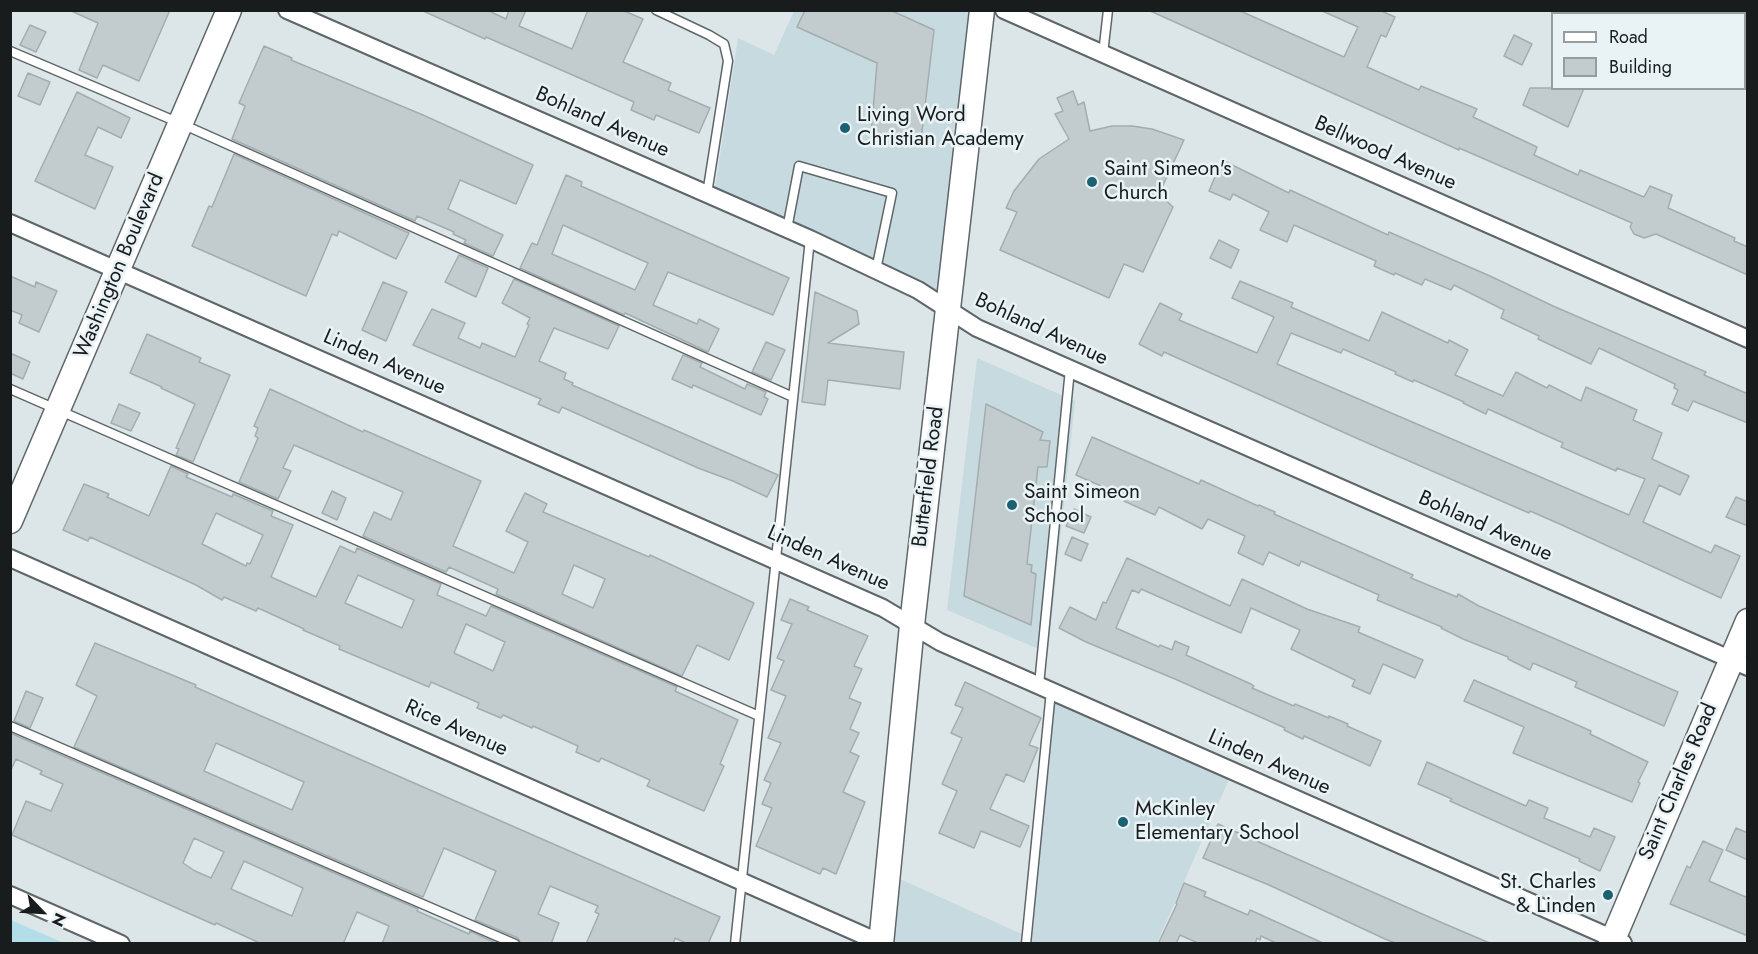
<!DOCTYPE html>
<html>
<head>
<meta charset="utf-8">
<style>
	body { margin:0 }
	#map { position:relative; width:1758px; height:954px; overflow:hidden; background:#dce6e9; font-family:Jost,sans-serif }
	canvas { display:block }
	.frame { position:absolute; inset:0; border:12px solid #191c1d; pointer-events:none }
	.legend { position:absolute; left:1551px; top:12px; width:195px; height:78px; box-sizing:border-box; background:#e9f3f6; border:2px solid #969d9f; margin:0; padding:8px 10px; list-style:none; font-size:18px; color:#191c1d }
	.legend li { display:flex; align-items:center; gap:12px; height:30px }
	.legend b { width:30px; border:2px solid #969d9f }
	.north { position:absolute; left:12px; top:882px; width:60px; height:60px; -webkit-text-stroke:4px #e9f3f6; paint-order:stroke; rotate:115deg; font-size:16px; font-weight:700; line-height:24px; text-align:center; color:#191c1d }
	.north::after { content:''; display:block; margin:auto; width:21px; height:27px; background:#191c1d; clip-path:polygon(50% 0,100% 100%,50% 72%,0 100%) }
</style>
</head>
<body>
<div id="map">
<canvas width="1758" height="954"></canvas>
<div class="frame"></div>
<ul class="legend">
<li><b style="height:8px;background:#fff"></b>Road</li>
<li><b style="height:16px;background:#c2ccce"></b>Building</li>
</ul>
<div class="north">N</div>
</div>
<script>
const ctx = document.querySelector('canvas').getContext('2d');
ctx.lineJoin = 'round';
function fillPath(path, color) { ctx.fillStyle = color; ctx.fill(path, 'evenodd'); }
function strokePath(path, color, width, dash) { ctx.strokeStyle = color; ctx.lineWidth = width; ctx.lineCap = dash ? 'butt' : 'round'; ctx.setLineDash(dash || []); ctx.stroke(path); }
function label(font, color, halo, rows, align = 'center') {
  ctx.font = font + ' Jost,sans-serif'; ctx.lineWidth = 5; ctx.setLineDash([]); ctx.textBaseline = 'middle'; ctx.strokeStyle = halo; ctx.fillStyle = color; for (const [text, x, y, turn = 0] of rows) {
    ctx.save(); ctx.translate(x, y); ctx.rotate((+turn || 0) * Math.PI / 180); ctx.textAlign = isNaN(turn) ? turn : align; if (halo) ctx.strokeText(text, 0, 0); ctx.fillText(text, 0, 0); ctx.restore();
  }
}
const built = new Path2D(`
	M794 11H979L944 311 713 201 738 38 774 55Z
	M977 358 1075 401 1048 653 947 610Z
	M1049 694 1234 768 1157 943 884 944 891 875 1024 935Z`);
const green = new Path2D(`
	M11 920 64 943H11Z`);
const building = new Path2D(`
	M69 10H170L139 81 103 65 97 78 79 70 98 23Z
	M421 10H487L506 19 509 10H526L519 26 572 49 588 10H622L643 19 623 62 671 83 668 90 710 108 699 133 656 115 654 120 631 110 634 102 486 37 485 39Z
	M805 10H890L934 30 921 140 871 134 877 63 797 27Z
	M1148 10H1238L1344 57 1358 27 1320 10H1379L1395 17 1386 37 1381 35 1367 67 1419 90 1421 86 1477 109 1473 117 1537 147 1534 155 1578 175 1580 170 1644 197 1650 186 1672 195 1668 208 1735 238 1734 241 1748 247V275L1656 234 1644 238 1634 234 1630 227 1632 223 1459 148V150Z
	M30 25 46 32 36 52 20 45Z
	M1514 35 1532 44 1522 65 1504 56Z
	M264 46 292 58 291 60 423 115 533 165 516 204 460 180 448 209 503 235 493 256 464 243 466 240 453 234 454 232 417 216 415 221 232 139 245 106 239 103Z
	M28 73 50 82 40 105 18 96Z
	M1530 88H1584L1568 127 1523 105Z
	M1073 91 1078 105 1084 102 1090 131 1112 126H1132L1152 129 1184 140 1159 194 1173 207 1143 272 1124 264 1109 298 1000 250 1017 212 1006 208 1014 191 1039 159 1069 139 1055 114 1063 111 1057 98Z
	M77 92 130 118 121 138 98 127 85 155 113 167 95 209 35 181Z
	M234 154 409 233 396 259 339 231 337 236 332 234 306 296 192 246 209 206 212 207Z
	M1222 160 1289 193 1290 190 1388 235 1389 232 1490 276 1553 306 1706 372 1704 375 1748 394V423L1693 401 1688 411 1672 404 1678 390 1674 388 1675 384 1599 348 1591 364 1538 339 1539 336 1501 318 1504 310 1454 285 1451 290 1425 279 1422 285 1395 273 1394 275 1374 266 1376 261 1294 225 1287 242 1260 230 1269 212 1233 194 1230 200 1209 191Z
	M566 175 582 182 581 186 789 278 773 315 668 272 653 305 697 324 699 319 719 329 708 352 625 313 624 315 520 268 532 243 537 245ZM563 225 648 263 635 290 552 254Z
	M1219 240 1239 250 1231 268 1210 258Z
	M459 255 488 268 476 297 445 282Z
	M10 276 35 287 36 282 57 291 39 332 19 323 22 315 10 310Z
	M514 279 619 326 608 349 554 328 539 361 566 373 564 379 573 383 572 385 778 475 767 497 733 481 698 468 562 407 559 413 538 404 541 399 413 345 432 309 465 323 458 338 480 348 482 343 515 357 529 325 527 324 530 318 502 303Z
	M1240 281 1293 303 1291 307 1369 341 1382 312 1448 343 1449 340 1468 350 1455 375 1503 396 1516 372 1547 388 1549 385 1581 401 1586 387 1637 410 1633 420 1662 433 1652 459 1689 476 1680 495 1659 485 1643 522 1711 553 1715 545 1740 556 1721 598 1562 525 1530 511 1529 513 1363 441 1164 352 1162 356 1139 344 1160 303 1182 314 1179 320 1257 353 1274 317 1232 298ZM1291 333 1341 353 1343 349 1396 372 1395 374 1413 382 1414 380 1464 402 1463 403 1486 414 1488 409 1563 443 1561 447 1579 455 1616 471 1617 468 1645 479 1629 515 1277 364Z
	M383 282 407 292 386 341 362 330Z
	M815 292 857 311 859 324 828 343 904 352 900 389 828 380 825 405 802 402Z
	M147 334 201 358 199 362 230 375 193 462 176 455 179 449 176 448 195 404 161 388 162 387 130 373Z
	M766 342 785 350 771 380 752 372Z
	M10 353 30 362 23 379 10 373Z
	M683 355 702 363 700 367 745 389 747 384 766 392 764 397 768 399 761 415 693 385 692 388 672 379Z
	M270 389 363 432 364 430 481 481 453 546 514 573 528 542 506 531 525 493 547 504 543 512 649 557 650 555 754 603 729 660 697 645 682 676 496 594 498 589 449 567 446 572 363 536 374 512 391 520 403 492 294 445 283 468 291 471 278 499 239 482 258 438 255 436 258 428 254 426ZM574 565 605 579 593 608 562 594Z
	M119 404 140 413 131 431 111 423Z
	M986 404 1043 432 1040 440 1050 441 1047 467H1038L1027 564 1032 565 1031 572 1036 574 1031 625 964 596Z
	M1092 437 1199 484 1201 480 1258 506 1259 505 1275 512 1274 514 1413 575 1411 578 1457 597 1458 594 1479 606 1678 692 1664 726 1575 687 1577 682 1533 663 1530 670 1508 659V657L1463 639 1441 628 1442 627 1377 600 1379 595 1301 561 1299 566 1269 552 1263 565 1238 553 1245 536 1208 519 1202 529 1159 507 1155 515 1124 501 1126 497 1076 475Z
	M171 466 188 474 186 477 232 497 233 494 273 511 271 516 293 525 271 577 316 597 340 546 355 553 357 548 441 584 437 595 486 616 491 606 677 687 675 691 738 720 720 764 724 766 704 811 647 786 650 780 601 758 599 762 576 752 578 746 533 726 532 728 503 715 501 718 477 708 479 703 431 682 429 687 339 649 340 646 303 630 304 629 258 608 256 611 224 597 222 600 196 585 90 537 88 541 63 530 84 484 109 494 107 497 149 516ZM216 513 263 535 250 564 247 563 246 566 202 544ZM358 575 414 600 402 628 345 603ZM466 624 505 642 493 671 454 653Z
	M332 491 346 498 337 520 322 513Z
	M1736 497 1748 502V526L1726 517Z
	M1074 509 1091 517 1084 533 1066 526Z
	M1072 537 1088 544 1081 561 1065 554Z
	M1127 558 1230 606 1242 579 1307 609 1360 627 1358 632 1423 660 1415 678 1383 664 1370 694 1352 686 1355 680 1291 649 1300 630 1251 608 1241 633 1141 589 1139 593 1132 590 1116 628 1159 647 1160 645 1172 650 1175 641 1189 647 1186 655 1251 684 1254 686 1252 688 1294 706 1295 704 1329 718V716L1348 724 1347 726 1381 741 1370 766 1304 736 1303 739 1284 730 1285 728 1175 679 1086 642 1059 628 1070 607 1096 620 1103 602 1106 603Z
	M790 599 809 607 807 610 868 636 854 666 862 669 849 698 861 703 850 729 859 733 850 752 859 756 843 792 865 802 836 874 823 868 820 874 756 846 772 808 762 804 771 783 764 780 781 743 768 738 786 696 771 690 784 661 777 658 792 624 781 620Z
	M95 643 184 680 196 685 195 687 720 917 708 944H688L675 938 673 944H586L599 914 595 912 598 906 550 886 538 914 559 923 551 944H521L518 938 475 920 496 871 444 848 423 897 74 747 97 696 76 685ZM216 743 304 782 292 810 204 771Z
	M1474 680 1573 723 1591 731 1590 734 1648 762 1638 782 1640 783 1632 802 1513 753 1524 727 1464 701Z
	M965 682 1041 718 1029 745 1038 748 1024 782 1006 774 990 809 1029 826 1020 847 981 831 974 848 939 833 957 791 942 784 962 738 951 733 963 708 955 705Z
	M26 691 43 698 30 728 14 721Z
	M10 733 418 909 417 911 469 934 470 931 498 944H382L389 926 357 912 343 944H262L216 923 215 925 12 835 26 801 51 811 63 784 40 774 42 771 16 759 10 772ZM194 838 224 852 211 878 195 871 183 863ZM244 861 303 888 292 916 231 889Z
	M1427 762 1526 806 1529 800 1548 808 1544 818 1590 837 1594 828 1615 837 1600 871 1579 861 1580 859 1450 801 1452 799 1418 784Z
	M1218 824 1445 924 1492 944H1398L1385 939 1269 885 1203 858Z
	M1736 828 1748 833V860L1726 850Z
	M1703 841 1723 850 1709 881 1748 898V936L1670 904 1687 866 1690 868Z
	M1184 883 1206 892 1204 896 1248 915 1250 910 1325 944H1278L1261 936 1260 940 1257 938 1255 944H1200L1180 935 1176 944H1158L1177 904 1176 903Z`);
const lane = new Path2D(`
	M656 10 709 35 724 44 728 61 707 194
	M10 51 182 124 793 397
	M1103 54 1108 10
	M787 229 799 166 892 193 876 270
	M10 389 759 716
	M1039 685 1070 369
	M10 726 515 944
	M735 944 810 239
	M1026 944 1051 691`);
const street = new Path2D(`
	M287 10 810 239 918 290 977 328 1748 667
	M1004 10 1748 339
	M10 223 883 608 940 642 1623 943
	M10 558 883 944
	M10 895 121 944`);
const secondary = new Path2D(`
	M10 521 229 10
	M881 944 912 625 982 10
	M1611 944 1748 621`);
const markers = [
	[845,128,6,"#1a6271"],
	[1092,182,6,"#1a6271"],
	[1012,505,6,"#1a6271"],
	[1123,822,6,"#1a6271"],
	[1608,895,6,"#1a6271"]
];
const poiNames = [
	["Living Word",857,116],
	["Christian Academy",857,140],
	["Saint Simeon's",1104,170],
	["Church",1104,194],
	["Saint Simeon",1024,493],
	["School",1024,517],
	["McKinley",1135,810],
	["Elementary School",1135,834],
	["St. Charles",1596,883,"right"],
	["& Linden",1596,907,"right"]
];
const streetNames = [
	["Bohland Avenue",602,123,24],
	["Bellwood Avenue",1385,154,24],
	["Washington Boulevard",120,266,-67],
	["Bohland Avenue",1041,330,25],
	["Linden Avenue",384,363,24],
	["Butterfield Road",929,477,-83],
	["Bohland Avenue",1485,527,24],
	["Linden Avenue",828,559,24],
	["Rice Avenue",456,729,24],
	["Linden Avenue",1269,763,24],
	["Saint Charles Road",1679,782,-67]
];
fillPath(built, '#c7dadf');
fillPath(green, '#b2deea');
fillPath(building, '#c2ccce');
strokePath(building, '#a3adaf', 1.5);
strokePath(lane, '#5e6669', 11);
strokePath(street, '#5e6669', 20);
strokePath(secondary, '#5e6669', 27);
strokePath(lane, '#fff', 8);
strokePath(street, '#fff', 16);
strokePath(secondary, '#fff', 24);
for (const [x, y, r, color] of markers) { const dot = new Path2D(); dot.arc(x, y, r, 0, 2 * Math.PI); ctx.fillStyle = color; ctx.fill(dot); strokePath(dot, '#e9f3f6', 2); }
label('21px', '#191c1d', '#e9f3f6', poiNames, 'left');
label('21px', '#191c1d', '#e9f3f6', streetNames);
</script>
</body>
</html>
